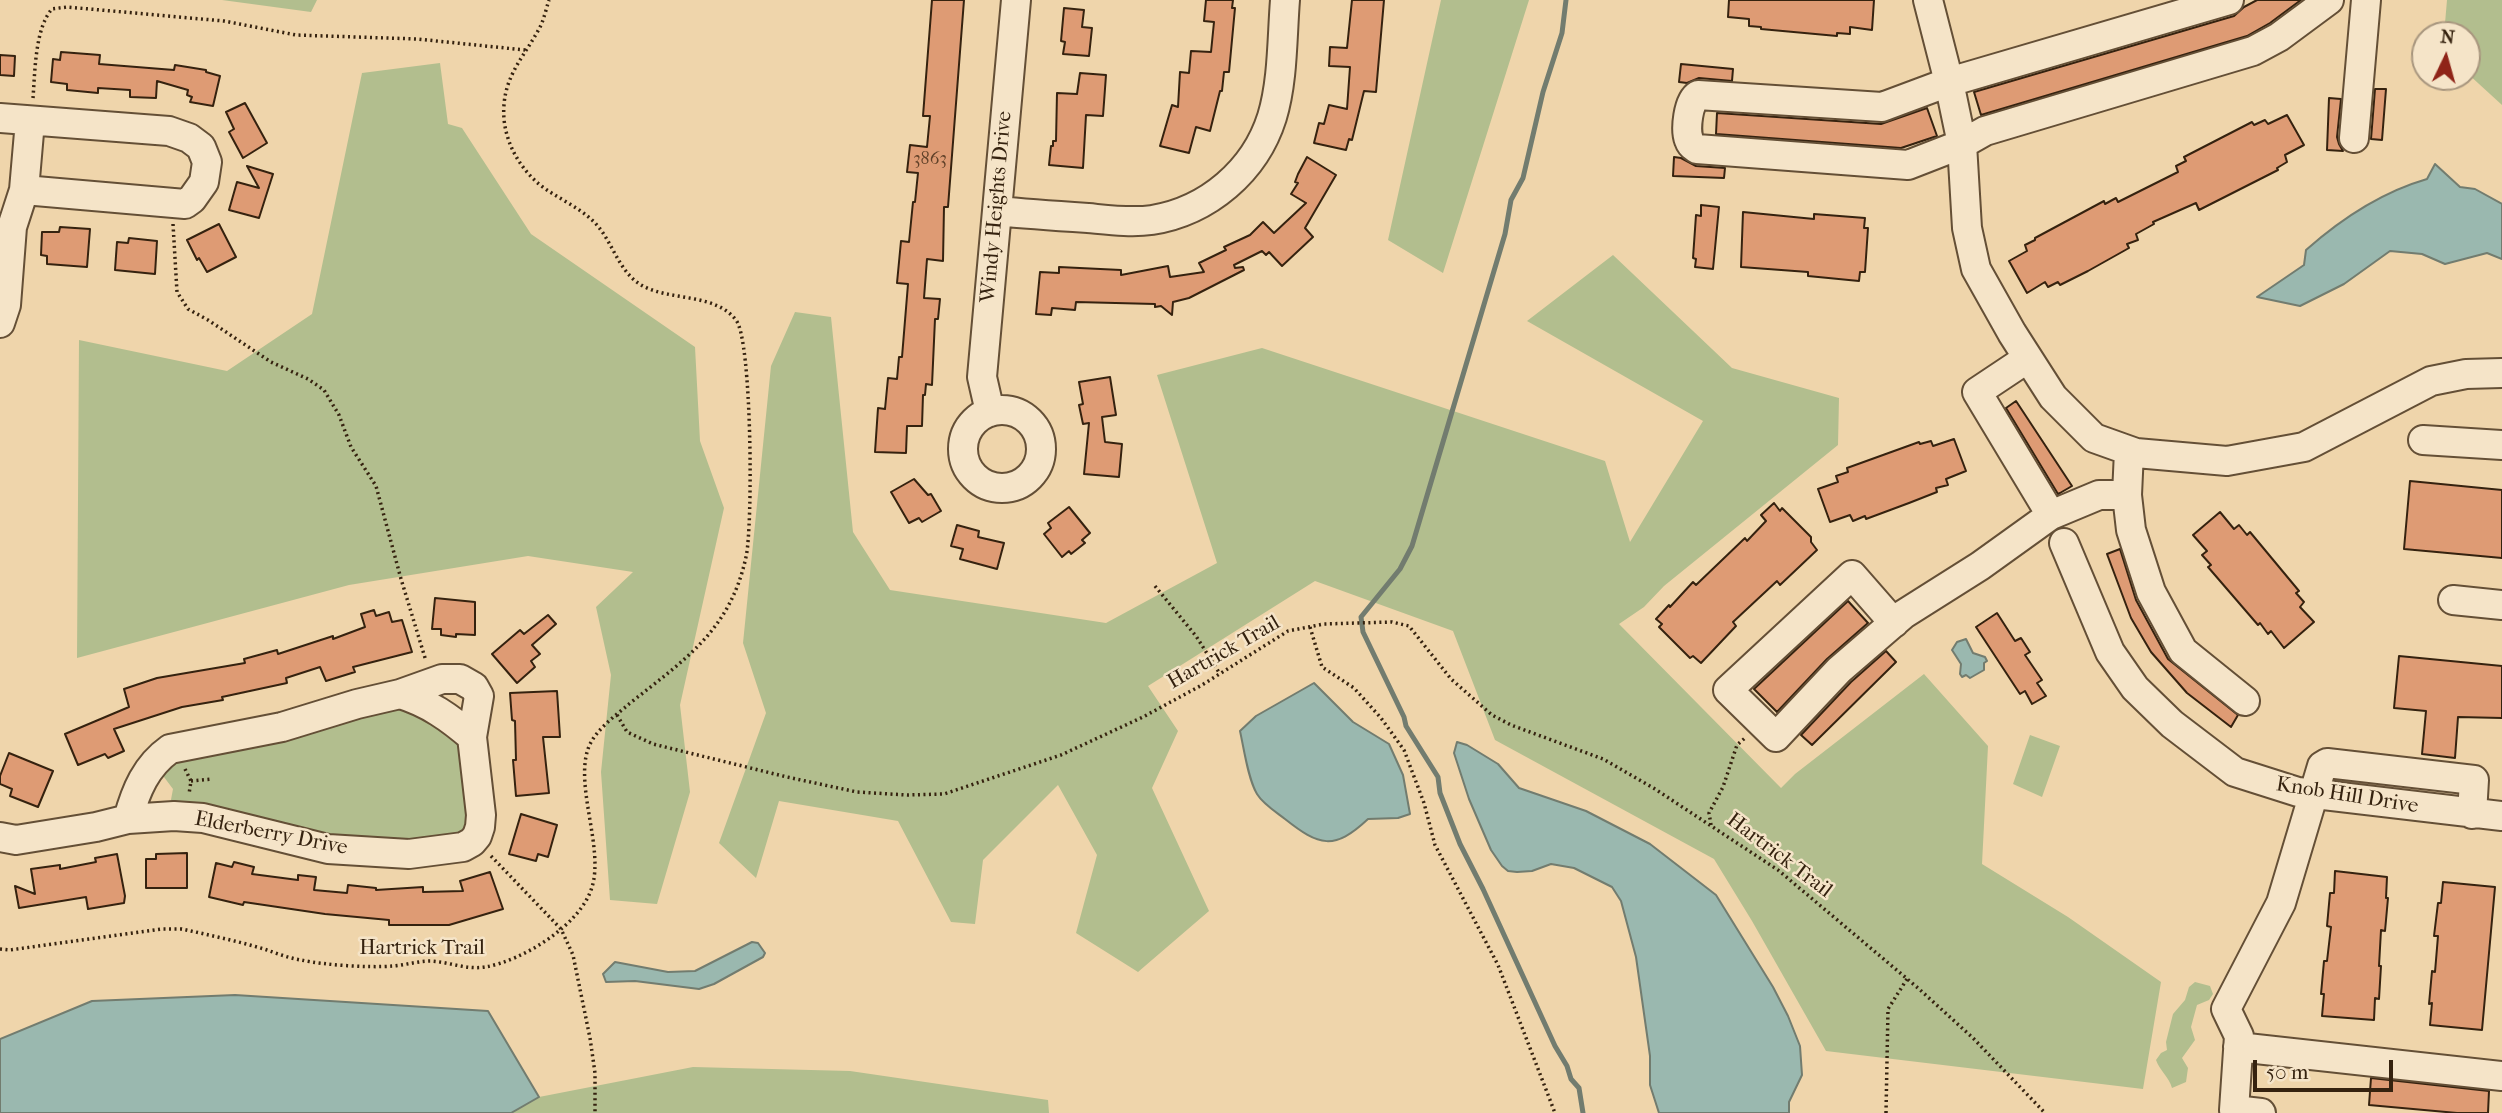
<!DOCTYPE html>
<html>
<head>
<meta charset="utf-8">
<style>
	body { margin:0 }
	#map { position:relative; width:2502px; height:1113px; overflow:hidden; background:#efd5ab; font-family:"IM FELL French Canon",serif }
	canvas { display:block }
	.north { position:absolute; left:2411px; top:21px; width:70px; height:70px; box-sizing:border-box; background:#f5e4c8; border:2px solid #a8967e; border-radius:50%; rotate:5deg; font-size:19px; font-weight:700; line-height:28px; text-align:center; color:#35220f }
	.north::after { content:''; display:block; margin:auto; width:24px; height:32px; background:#8f2418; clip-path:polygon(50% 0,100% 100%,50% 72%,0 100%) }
	.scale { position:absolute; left:2253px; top:1060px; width:140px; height:32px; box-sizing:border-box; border:4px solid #35220f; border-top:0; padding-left:9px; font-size:21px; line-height:24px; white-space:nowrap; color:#35220f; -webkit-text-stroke:5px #f5e4c8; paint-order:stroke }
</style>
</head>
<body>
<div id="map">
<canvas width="2502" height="1113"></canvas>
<div class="north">N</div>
<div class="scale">50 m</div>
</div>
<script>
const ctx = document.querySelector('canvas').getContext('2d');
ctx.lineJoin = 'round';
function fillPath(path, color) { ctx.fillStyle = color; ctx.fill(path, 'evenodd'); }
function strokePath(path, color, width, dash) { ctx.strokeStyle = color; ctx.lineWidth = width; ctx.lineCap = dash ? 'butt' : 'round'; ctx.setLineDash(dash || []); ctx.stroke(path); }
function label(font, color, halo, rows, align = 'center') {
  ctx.font = font + ' "IM FELL French Canon",serif'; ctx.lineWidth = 5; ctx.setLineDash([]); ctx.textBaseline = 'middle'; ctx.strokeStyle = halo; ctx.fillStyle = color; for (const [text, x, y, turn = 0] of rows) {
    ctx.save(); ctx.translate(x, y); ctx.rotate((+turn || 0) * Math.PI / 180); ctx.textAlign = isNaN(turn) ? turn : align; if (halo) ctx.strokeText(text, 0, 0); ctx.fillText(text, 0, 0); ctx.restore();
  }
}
const green = new Path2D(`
	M222 0H317L311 12Z
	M1441 0H1529L1443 273 1388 240Z
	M2447 0H2502V105L2467 73V35H2444Z
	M440 63 448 124 462 128 531 234 695 347 700 441 724 508 680 705 690 792 657 904 610 900 601 772 611 675 596 607 633 572 528 556 349 585 77 658 79 340 227 371 312 314 362 73Z
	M1613 255 1732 368 1839 398 1838 445 1664 586 1644 607 1619 624 1781 788 1795 774 1924 674 1988 746 1982 864 2068 917 2161 982 2143 1089 1826 1051 1752 921 1714 859 1495 740 1453 631 1315 581 1148 686 1178 731 1152 788 1209 911 1138 972 1076 933 1097 855 1058 785 983 860 975 924 951 922 898 821 779 801 756 878 719 843 766 713 743 643 771 366 795 312 831 317 853 532 890 590 1106 623 1217 563 1157 375 1262 348 1605 461 1630 542 1703 421 1527 321Z
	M395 707 415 711 446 728 459 745 472 826 452 840 366 843 170 805 173 789 164 777 159 775 167 763Z
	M2030 735 2060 746 2042 797 2013 784Z
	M2195 982 2210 986 2213 994 2209 1000 2197 1005 2191 1027 2195 1040 2182 1058 2188 1068 2186 1082 2172 1088C2169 1077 2160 1071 2156 1060L2161 1053 2167 1050 2166 1042 2173 1014 2185 1000 2189 987Z
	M693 1067 850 1071 1048 1100 1049 1113H511L539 1097Z`);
const water = new Path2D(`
	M2435 164 2460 187 2475 189 2502 204V259L2487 253 2445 264 2422 254 2390 251 2344 284 2300 306 2257 297 2304 265 2306 250C2341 219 2382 192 2427 179Z
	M1966 639 1973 653 1985 657 1987 661 1984 663V670L1970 678 1966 675 1962 677 1960 674 1961 664 1952 650 1957 642Z
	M1314 683 1353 722 1389 744 1403 775 1410 814 1398 818 1368 819C1334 851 1319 846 1285 819 1276 812 1263 804 1257 794 1248 779 1244 749 1240 731L1256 716Z
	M1457 742 1467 745 1498 764 1519 788 1586 811 1650 844 1716 895 1773 987 1788 1016 1800 1046 1802 1075 1789 1102V1113H1659L1650 1085V1056L1636 957 1621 901 1612 887 1574 868 1551 864 1532 871 1517 872 1508 871 1502 866 1491 850 1469 799 1454 753Z
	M752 942 758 943 765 953 763 957 714 984 699 989 635 981 606 982 603 974 615 962 668 972 695 971Z
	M235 995 488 1011 539 1097 511 1113H0V1039L92 1001Z`);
const stream = new Path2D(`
	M1566 0 1562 33 1543 92 1523 178 1511 200 1505 234 1412 546 1400 569 1361 617 1363 632 1404 717 1406 726 1438 777 1440 793 1460 844 1483 889 1555 1046 1567 1066 1571 1079 1579 1088 1583 1113`);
const building = new Path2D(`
	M932 0H964L948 207H944L943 261 927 259 924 298 940 299 938 319H935L932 385 926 384 925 395H923L922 426H907L906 453 875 452 878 408 885 409 888 378 897 379 899 357H902L908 284 897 283 901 241 909 242 913 202H915L918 173 907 172 910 145 927 147 930 116H923Z
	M1206 0H1233L1232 8H1235L1229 72H1224L1222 91H1220L1210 131 1196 127 1189 153 1160 146 1172 105 1178 107 1180 72 1189 73 1191 51 1211 52 1214 22 1204 21Z
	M1352 0H1384L1376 92 1364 91 1352 140 1349 139 1346 150 1314 143 1319 123 1324 124 1329 105 1347 109 1350 67 1329 66 1330 47 1347 48Z
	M1729 0H1874L1872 30 1850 27V34L1837 33V36L1761 29V27L1749 26V19L1728 17Z
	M2257 0H2301L2270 23 2247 36 1981 115 1974 92 2234 16 2244 7Z
	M1064 8 1084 10 1082 27 1092 28 1089 56 1063 54 1065 42 1061 41Z
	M61 52 100 55 99 64 174 70 175 65 206 70V72L220 76 213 106 190 102 192 97 187 95 188 90 157 81 156 98 130 97V90L98 88V93L67 90V84L51 82 53 59 60 60Z
	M0 55 15 56 14 76 0 75Z
	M1681 64 1733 69 1732 81 1699 78 1687 83 1679 82Z
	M1080 73 1106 75 1103 116 1086 115 1083 168 1049 165 1051 146H1053V141H1056L1057 93 1077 94Z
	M2375 89H2386L2382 140 2371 139Z
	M2329 98 2341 99 2337 137 2339 144 2343 151 2327 150Z
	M245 103 267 143 243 158 229 132 234 129 226 112Z
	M1927 108 1937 136 1901 148 1716 134 1717 113 1881 124Z
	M2287 115 2304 145 2285 155 2287 162 2277 168 2278 170 2199 210 2196 203 2153 222 2154 224 2136 234 2138 240 2127 244 2129 248 2088 271 2060 285 2058 282 2048 287 2045 282 2027 293 2009 261 2027 251 2025 245 2035 240V238L2104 201 2105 204 2116 198 2118 202 2178 172 2176 166 2186 161 2184 157 2252 122 2254 125 2265 120 2268 124Z
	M1307 157 1336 175 1305 228 1313 237 1282 266 1269 252 1266 255 1262 251 1234 265 1235 268 1243 267 1244 270 1189 298 1173 302 1172 315 1161 306 1155 307V304L1076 302 1075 310 1052 308 1051 315 1036 314 1040 272 1059 273V267L1121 270V275L1168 266 1170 277 1204 272 1199 263 1226 250 1224 247 1250 235 1263 222 1274 233 1306 203 1291 194 1298 183 1295 182 1298 174Z
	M1674 157 1681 158 1696 166 1725 168 1724 178 1673 176Z
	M247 166 273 174 259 218 229 210 237 182 259 188Z
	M1701 205 1719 207 1713 269 1695 267 1696 259 1693 258 1696 215 1701 216Z
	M1743 212 1814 219V214L1865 218 1864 228H1868L1865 272H1860L1859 281 1808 276V272L1741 267Z
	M219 224 236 257 207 272 199 258 197 260 187 240Z
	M60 227 90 229 87 267 47 264V256L41 255 42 232H59Z
	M129 238 157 241 155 274 115 270 117 242 128 243Z
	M1110 377 1116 415 1102 417 1105 442 1122 444 1119 477 1084 474 1089 423 1083 424 1079 405 1083 404 1079 382Z
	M2016 401 2072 486 2060 493 2058 494 2006 408Z
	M1954 439 1966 471 1946 479 1948 485 1936 488 1937 492 1909 503 1866 519 1865 516 1853 521 1850 515 1830 522 1818 489 1838 482 1836 476 1848 472 1847 468 1919 442 1920 444 1931 441 1933 446Z
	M914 479 928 495 931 494 941 511 922 522 919 518 909 523 891 492Z
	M2410 481 2502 490V558L2404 549Z
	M1774 503 1780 511 1782 508 1811 537V542L1817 550 1780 585 1777 581 1733 622 1736 626 1701 663 1693 656 1690 658 1659 627 1662 624 1656 619 1669 605 1670 607 1693 582 1696 585 1745 538 1747 541 1766 521 1761 515Z
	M1069 507 1090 533 1082 540 1085 543 1071 554 1069 551 1062 557 1044 534 1051 528 1048 523Z
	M2220 512 2234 529 2239 525 2247 535 2250 532 2299 591 2296 593 2304 602 2300 607 2314 622 2284 648 2271 631 2268 634 2260 623 2258 625 2208 567 2211 565 2202 555 2207 551 2193 535Z
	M957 525 979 531 978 537 1004 543 997 569 960 559 963 549 951 546Z
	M2120 549 2136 600 2168 659 2238 715 2231 727 2187 693 2151 652 2131 618 2107 554Z
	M435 598 475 602V635L456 634V637L441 635V629H432Z
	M1848 601 1868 623 1827 659 1777 712 1754 689Z
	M374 610 376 616 389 612 392 622 402 620 412 652 353 667 355 672 326 681 320 667 286 678 287 683 222 697 223 700 182 707 114 729 124 751 108 758 105 754 78 765 65 734 129 707 124 689 157 678 245 663 244 659 277 650 278 654 333 636V639L365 627 361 614Z
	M1997 613 2015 641 2021 638 2030 652 2025 655 2042 680 2037 683 2046 696 2032 704 2025 691 2020 694 1976 627Z
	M548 615 556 624 532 645 540 654 531 661 535 667 517 683 492 654 520 630 524 634Z
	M1886 651 1896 662 1812 745 1801 735 1851 682Z
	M2399 656 2502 666V718L2458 717 2455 758 2422 754 2426 711 2394 708Z
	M557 691 560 737H543L549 793 516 796 513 760H516L515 721 512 720 510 693Z
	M9 753 53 771 38 807 10 796 12 789 0 784V776Z
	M521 814 557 825 548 857 538 854 536 861 509 854Z
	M187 853V888H146V859H156V854Z
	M117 854 125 896 124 903 88 909 86 897 19 908 15 886 35 894 31 869 60 865V869L96 862 95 858Z
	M234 862 254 867 252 874 298 880V875L316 877 314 890 347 893 348 885 376 888V890L423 887V892L463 891 460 881 490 872 503 909 449 925H389V920L325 914 244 902 243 905 209 897 216 863 232 867Z
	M2335 871 2387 877 2386 898H2388L2385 931 2381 930 2379 966H2381L2379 999 2375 998 2374 1020 2322 1016 2324 994H2321L2324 961H2327L2331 927 2327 926 2330 893H2334Z
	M2443 882 2495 887 2482 1030 2430 1025 2432 1003 2429 1004 2432 971 2435 972 2438 936H2434L2438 903H2441Z
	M2371 1078 2489 1091 2488 1113H2457L2369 1105Z`);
const path = new Path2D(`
	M33 98C35 72 35 28 52 9L67 7 224 21 296 35 417 39 525 50
	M173 224 177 292 188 309 208 320 271 362 308 379 324 390 339 415 351 447 376 486 401 579 426 661
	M1155 586 1196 636 1220 674
	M1310 627 1322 667 1354 688 1381 718 1404 750 1424 803 1435 845 1498 965 1555 1113
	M617 715 627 732 653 744 787 777 857 792 907 795 944 794 1061 755 1143 717 1202 685 1288 631 1324 624 1392 622 1409 626 1451 679 1492 715 1511 725 1603 759 1655 789 1778 870 1918 988 1973 1038 2045 1113
	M185 769 191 781 189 794
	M191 781 212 779
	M1711 825 1709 813 1723 787 1737 745 1745 738
	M491 856 561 929 573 955 590 1038 595 1073V1113
	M0 949 10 950 162 929H182C209 935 237 941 264 949 276 953 288 958 301 960 324 965 369 968 393 966 406 965 418 961 431 961 449 962 467 970 485 967 522 961 581 925 592 887 604 849 575 787 588 749 594 731 615 716 629 704 684 660 730 631 746 557 753 527 752 340 736 320 715 293 671 301 643 286 617 272 613 239 592 220 579 208 562 200 547 190 520 172 501 138 504 105 506 74 525 55 539 29 544 20 546 9 549 0
	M1886 1113 1888 1009 1907 979`);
const minor = new Path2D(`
	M1928 0 1949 82 1962 144 1967 228 1976 269 2012 333 2053 397 2094 438 2136 453 2227 461 2304 447 2431 381 2466 374 2502 373
	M2229 0 1949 82 1882 107 1698 95C1688 101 1685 130 1689 140 1691 146 1693 146 1697 149L1908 165 1962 144 1985 131 2253 51 2279 37 2329 0
	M0 118 169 131 189 138 201 147 207 162 204 182 192 199 185 204 24 190
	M2354 138 2366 0
	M997 211C1027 214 1057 216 1088 218 1109 220 1131 223 1152 220 1208 211 1255 171 1272 117 1283 81 1282 38 1285 0
	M0 323 6 305 12 227 24 190 30 121
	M2028 358 1977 392 2051 515 2099 495H2127L2129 451
	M963 449a39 39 0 1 1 78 0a39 39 0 1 1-78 0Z
	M990 412 982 377 1016 0
	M2423 440 2502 445
	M2127 495 2131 530 2151 592 2183 651 2245 701
	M2064 543 2110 652 2135 688 2172 724 2235 772 2298 792 2502 816
	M2453 600 2502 605
	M1894 623 1852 575 1728 690 1776 737 1839 670 1904 614 1980 566 2051 515
	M400 694C429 703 450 718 472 737
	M0 837 16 840 96 827 128 819 174 816 203 818 328 849 409 854 463 847 472 842 477 836 480 827 481 815 472 737 479 696 474 687 460 679H442L400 694 357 704 282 727 170 749C146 766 136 790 128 819
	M2238 1047 2502 1076
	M2261 1113 2234 1110 2239 1036 2226 1009 2281 903 2322 766 2327 763 2474 780 2472 814`);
const numberNames = [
	["3863",930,160]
];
const streetNames = [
	["Windy Heights Drive",997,207,-85],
	["Hartrick Trail",1224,653,-30],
	["Knob Hill Drive",2347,796,9],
	["Elderberry Drive",271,834,11],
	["Hartrick Trail",1779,856,37],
	["Hartrick Trail",422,949]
];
fillPath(green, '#b2be8e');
fillPath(water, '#9ab8af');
strokePath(water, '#727c6f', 2);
strokePath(stream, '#727c6f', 5);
fillPath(building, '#de9b74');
strokePath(building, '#35220f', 2);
strokePath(minor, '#644f36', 32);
strokePath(path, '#35220f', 3.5, [2, 3.5]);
strokePath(minor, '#f5e4c8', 28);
label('18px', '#5f4028', null, numberNames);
label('21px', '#35220f', '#f5e4c8', streetNames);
</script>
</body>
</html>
